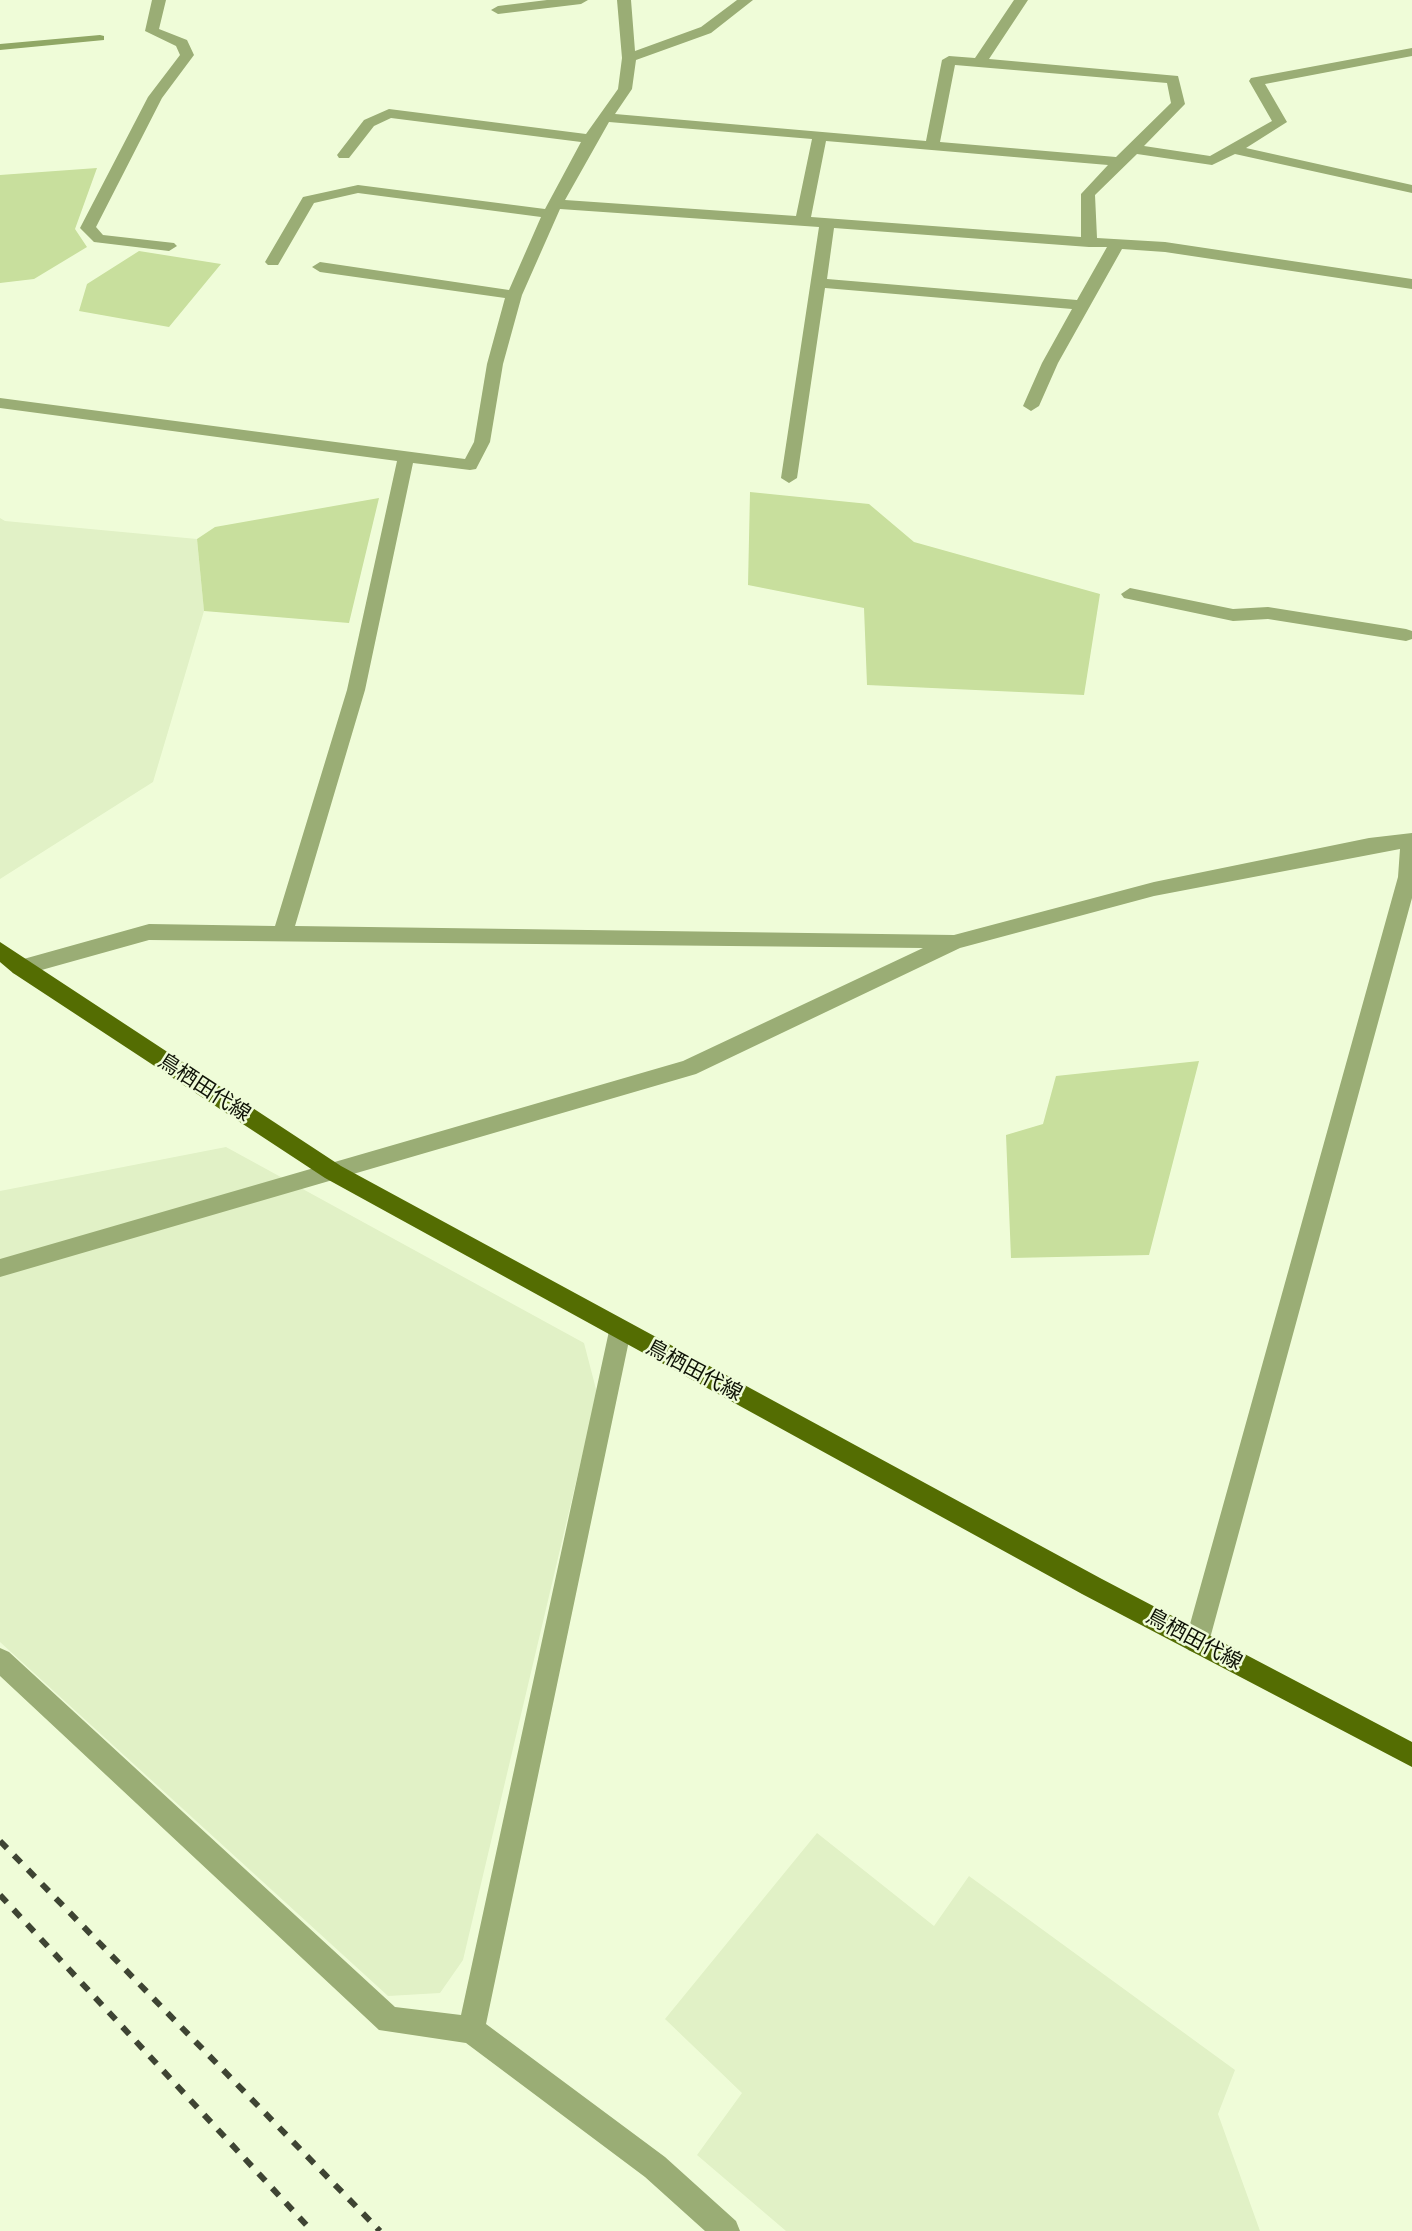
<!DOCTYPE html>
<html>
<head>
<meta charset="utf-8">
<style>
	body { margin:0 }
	canvas { display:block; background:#effcd8 }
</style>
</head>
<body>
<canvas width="1412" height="2231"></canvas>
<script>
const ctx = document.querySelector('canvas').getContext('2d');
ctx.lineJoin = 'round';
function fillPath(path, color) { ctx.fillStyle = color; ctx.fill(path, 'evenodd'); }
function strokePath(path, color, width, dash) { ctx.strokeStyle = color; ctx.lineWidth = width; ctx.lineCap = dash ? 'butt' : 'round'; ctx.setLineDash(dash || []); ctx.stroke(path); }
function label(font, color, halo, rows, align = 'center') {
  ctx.font = font + ' Merriweather,"Noto Sans JP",serif'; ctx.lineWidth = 5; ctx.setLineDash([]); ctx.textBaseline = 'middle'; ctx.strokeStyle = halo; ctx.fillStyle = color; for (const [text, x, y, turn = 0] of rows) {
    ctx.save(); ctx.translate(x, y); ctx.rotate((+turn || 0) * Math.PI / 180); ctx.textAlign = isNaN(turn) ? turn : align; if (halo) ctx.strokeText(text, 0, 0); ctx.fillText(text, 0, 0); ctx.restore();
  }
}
const built = new Path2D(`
	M0 518 5 521 197 539 204 611 153 782 0 879Z
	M226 1147 584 1343 597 1393 463 1960 440 1993 388 1996 0 1642V1191Z
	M817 1833 934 1926 969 1876 1235 2070 1218 2114 1260 2231H786L697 2155 742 2093 665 2019Z`);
const green = new Path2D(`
	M97 168 75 229 87 247 34 279 0 283V175Z
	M139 251 221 264 169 327 79 311 87 284Z
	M750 492 869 504 914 542 1100 594 1084 695 867 685 864 608 748 585Z
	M379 498 349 623 204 611 197 539 215 527Z
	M1199 1061 1149 1255 1011 1258 1006 1135 1043 1124 1056 1076Z`);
const stream = new Path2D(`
	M100 35 104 36V40L0 50V44Z`);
const minor = new Path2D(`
	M152 0H166L159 29 187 40 194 55 162 98 96 227 103 235 174 243 177 246 169 251 94 242 80 228 148 97 180 55 176 46 145 31Z
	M547 0H588L581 4 498 14 491 10 498 6Z
	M617 0H631L635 51 701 27 737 0H753L711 33 636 60 632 89 615 114 926 141 942 60 949 56 975 58 1014 0H1028L989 59 1178 76 1185 104 1144 146 1210 156 1272 121 1249 81 1251 78 1412 48V56L1265 84 1287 122 1246 148 1412 185V193L1235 154 1212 165 1137 154 1095 195 1097 238 1165 242 1412 279V289L1165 252 1122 249 1058 363 1039 406 1031 411 1023 406 1042 363 1072 309 825 288 797 478 789 483 781 478 819 227 560 209 522 295 503 364 490 442 476 469 470 470 413 463 365 690 295 926 954 935 1154 882 1369 838 1412 833V898L1209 1642 1206 1650 1197 1654 1188 1650 1185 1642 1398 877 1400 849 1154 896 960 948 696 1074 0 1277V1259L683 1061 923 948 149 940 20 976 13 973 10 968 13 963 20 960 149 924 275 926 347 690 397 461 0 408V398L465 459 474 442 487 364 505 298 320 272 312 267 320 262 509 290 541 217 358 193 314 203 278 265H268L265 262 303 197 358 185 545 209 581 142 391 118 374 126 349 158H339L337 155 364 120 389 109 586 134 618 89 622 58ZM955 65 1167 83 1171 103 1116 157 940 142ZM609 122 812 139 796 216 565 200ZM826 141 1108 165 1081 194V237L811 217ZM834 228 1089 247H1107L1077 300 827 279Z
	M1130 588 1233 609 1268 607 1406 629 1412 631V639L1406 641 1268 619 1233 621 1124 598 1121 594Z
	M620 1321 628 1324 631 1331 486 2024 665 2157 736 2221 740 2231H705L645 2177 466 2043 379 2030 0 1676V1648L9 1652 395 2007 461 2015 609 1331 612 1324Z`);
const major = new Path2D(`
	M0 942 341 1166 1100 1578 1412 1742V1767L1082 1594 325 1178 13 973 0 962Z`);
const rail = new Path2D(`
	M0 1841 380 2231
	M0 1895 312 2231`);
const streetNames = [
	["鳥栖田代線",204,1088,33],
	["鳥栖田代線",694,1371,28],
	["鳥栖田代線",1194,1640,28]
];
fillPath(built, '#e1f1c6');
fillPath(green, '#c8df9d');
fillPath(stream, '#90a765');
fillPath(minor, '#9aad75');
fillPath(major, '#546d02');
strokePath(rail, '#3e4433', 6, [10, 10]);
label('21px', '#0f1307', '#effcd8', streetNames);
</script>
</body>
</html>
